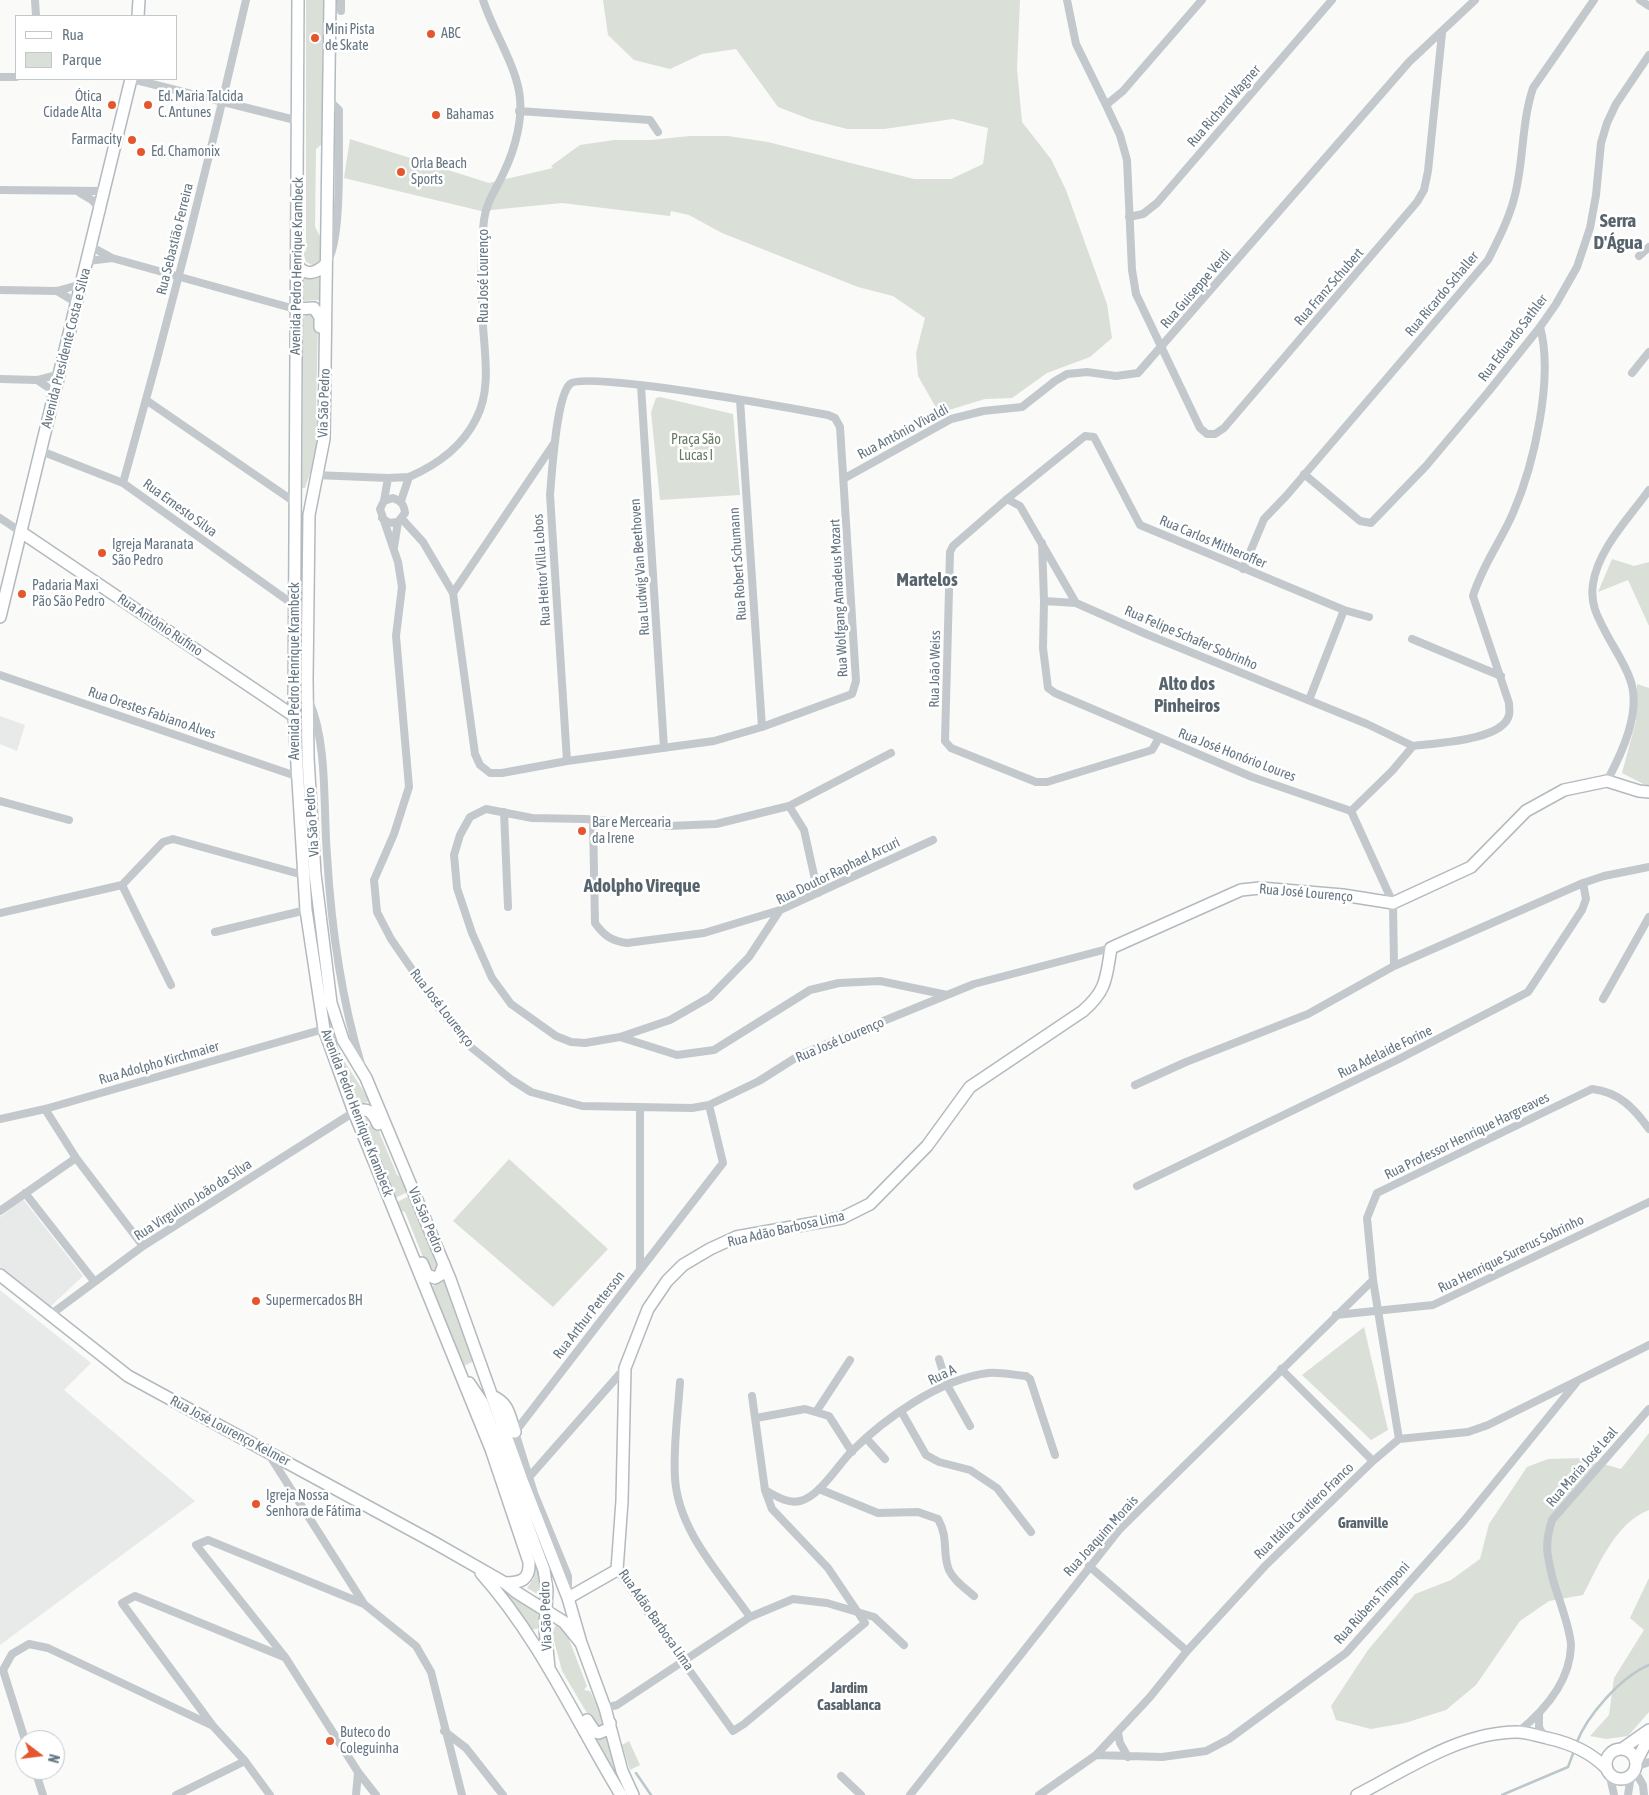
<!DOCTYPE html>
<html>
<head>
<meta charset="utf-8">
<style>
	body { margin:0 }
	#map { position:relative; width:1649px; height:1795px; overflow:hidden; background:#fafaf8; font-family:"Asap Condensed",sans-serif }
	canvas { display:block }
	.legend { position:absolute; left:15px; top:15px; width:162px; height:65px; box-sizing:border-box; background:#fff; border:1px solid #c1c8cd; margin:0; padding:6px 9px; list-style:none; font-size:15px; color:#657683 }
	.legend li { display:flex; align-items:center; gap:10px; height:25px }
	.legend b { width:25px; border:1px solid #c1c8cd }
	.north { position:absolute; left:15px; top:1730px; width:50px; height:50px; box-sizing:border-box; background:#fff; border:1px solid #c1c8cd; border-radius:50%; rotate:105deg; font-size:14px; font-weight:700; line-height:20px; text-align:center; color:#657683 }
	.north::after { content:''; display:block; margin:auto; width:18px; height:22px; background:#e4572e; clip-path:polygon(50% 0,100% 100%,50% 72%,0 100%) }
</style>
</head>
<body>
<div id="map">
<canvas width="1649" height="1795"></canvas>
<ul class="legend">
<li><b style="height:6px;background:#fff"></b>Rua</li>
<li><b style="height:14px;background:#dadfd7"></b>Parque</li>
</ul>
<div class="north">N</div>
</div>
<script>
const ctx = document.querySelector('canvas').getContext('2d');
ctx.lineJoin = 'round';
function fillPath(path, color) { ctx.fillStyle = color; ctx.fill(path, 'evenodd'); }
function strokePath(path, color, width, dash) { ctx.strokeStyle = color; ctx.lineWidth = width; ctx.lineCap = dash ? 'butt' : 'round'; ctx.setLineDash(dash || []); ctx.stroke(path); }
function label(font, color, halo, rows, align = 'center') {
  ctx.font = font + ' "Asap Condensed",sans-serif'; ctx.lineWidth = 5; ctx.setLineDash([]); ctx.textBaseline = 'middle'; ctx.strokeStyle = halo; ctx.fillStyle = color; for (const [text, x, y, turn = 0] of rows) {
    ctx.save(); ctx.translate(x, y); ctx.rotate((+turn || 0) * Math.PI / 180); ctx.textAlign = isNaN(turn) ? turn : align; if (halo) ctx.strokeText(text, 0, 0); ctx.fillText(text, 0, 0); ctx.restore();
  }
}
const built = new Path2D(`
	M0 716 25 725 17 751 0 744Z
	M23 1199 83 1276 49 1308 0 1267V1217Z
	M0 1290 91 1363 64 1390 195 1501 0 1645Z`);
const green = new Path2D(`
	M306 0H323L322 144 316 149 315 227 321 238V259L314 266 306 262 303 252 306 251Z
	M603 0H1020L1017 69 1022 122 1051 159 1066 190 1107 304 1112 338 1090 357 1047 373 1012 398 985 399 939 413 918 376 916 353 925 318 893 296 858 287 722 233 689 215 671 211 670 216 562 203 481 211 344 178 350 139 489 183 553 168 551 166 580 145 614 140H651L690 136H728L768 142 914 179H951L983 164 988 128 953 119 884 129H847L812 120 778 107 736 49 702 54 670 69 634 60 608 35Z
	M321 278V300L302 301V279Z
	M306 313H311L318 319 316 416C326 433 311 470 305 488H302L303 320Z
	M660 397 733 414 740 495 660 500 651 412 656 398Z
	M1612 559 1634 566 1649 562V626L1628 580 1598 592Z
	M1637 684 1649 688V787L1622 773 1636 721Z
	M335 1047 370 1101 356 1106Z
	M367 1115 373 1117 397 1175 402 1178 408 1192 393 1199 364 1122Z
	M509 1159 608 1249 553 1307 453 1221Z
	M409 1196 437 1266 434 1272 428 1270 405 1212 397 1209 395 1203Z
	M444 1281 474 1361 462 1367 430 1287Z
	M1364 1327 1388 1430 1371 1440 1302 1375Z
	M1649 1433V1510C1615 1523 1599 1565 1583 1595L1549 1601 1520 1621 1476 1685 1446 1710 1405 1723 1371 1729 1336 1720 1331 1706 1368 1650 1415 1594 1451 1580 1480 1559 1489 1524 1527 1467 1548 1459 1582 1458 1621 1469Z
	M535 1562 540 1579 541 1593 539 1595 527 1588 534 1578Z
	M1649 1578V1712L1628 1736 1606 1739 1590 1736 1609 1715 1614 1678 1644 1630 1630 1618Z
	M507 1594 538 1611 540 1623 537 1629 529 1630 506 1596Z
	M560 1624 565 1629 587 1686 584 1690 590 1691 604 1719V1723L599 1727 594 1725 562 1671 552 1633 556 1625Z
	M609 1734 616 1770 627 1795H624L597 1740Z
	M629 1741 640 1765 630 1770 622 1745Z`);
const stream = new Path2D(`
	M1576 1744C1587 1715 1621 1677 1649 1665
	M636 1773 651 1795
	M1502 1795 1568 1767 1574 1751`);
const street = new Path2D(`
	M35 0 36 16
	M341 0V11
	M1067 0 1076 44 1106 105 1120 135 1127 160 1132 270 1136 294 1200 428 1207 434H1215L1224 428 1417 202 1424 190 1428 171 1442 33
	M1640 0 1649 6
	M0 77H16
	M132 79 299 121
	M1106 105 1123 91 1202 0
	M519 111 650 120 658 132
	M0 190 105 191
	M80 193 92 200 101 210
	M1129 217 1143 214 1157 203 1332 0
	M92 247 112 258 295 309
	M1639 256 1649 247
	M88 261 112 258
	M327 262C343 240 338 142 339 110L330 101
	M0 290 57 291 82 284
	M57 291 77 303
	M1632 373 1649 352
	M0 379 37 380 60 374
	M37 380 55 392
	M641 386 664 748
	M146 400 296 503
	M740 400 762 727
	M555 442 453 593 475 754 480 765 490 773H502L567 761 714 741 762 727 852 694 856 681 840 427 835 418 828 415C796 409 584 370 570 384 556 397 552 473 550 495L567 761
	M41 451 123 483 294 605
	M1304 474 1360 521 1371 523 1426 466 1489 391 1540 327 1556 304 1577 267 1590 228 1596 195 1601 143 1607 123 1616 104 1649 55
	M315 475 388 478 384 501
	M388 478 409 477
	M845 478 951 419 983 411 1022 407 1055 381 1067 374 1087 372 1116 376 1138 373 1409 62 1475 0
	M123 483C168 323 209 162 246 0
	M1007 499 1020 506 1076 603 1146 634 1367 724 1413 746
	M401 501 409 477C437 465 462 447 476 419 491 391 485 356 483 326 482 291 480 256 484 220 486 202 497 188 504 172 515 149 524 117 519 91 513 60 493 31 483 0
	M0 518 21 532
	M382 518 389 523 398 522 405 513C404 504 401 501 393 498L384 501 380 509 398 562 402 587 396 636 409 787 394 834 374 880 377 912 391 939 442 1013 472 1048 512 1080 531 1092 582 1106 692 1108 709 1105 759 1081 800 1055 974 984 1111 948
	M402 519 423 542 453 593
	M1042 543 1044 601 1043 648 1048 688 1055 693 1252 777 1351 811 1393 903 1394 966
	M394 547 398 522
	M1243 569 1264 519 1287 495 1488 260C1498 240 1508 221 1514 199 1524 163 1521 124 1533 88L1594 0
	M1044 601 1076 603
	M1412 639 1501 676
	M0 675 296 776
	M1309 700 1344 610
	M309 701C328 743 323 807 327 855 331 925 341 997 361 1064
	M1159 738 1152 750 1047 782H1036L951 748 945 741 950 552 953 546 1007 499 1085 436 1094 437 1140 525 1344 610 1369 617
	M1413 746C1434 743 1503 741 1509 715 1510 712 1509 707 1509 703L1473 596C1482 566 1501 541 1513 513 1534 465 1554 377 1540 327
	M891 753 789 806 716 824 669 826 585 819 532 818 486 809 470 817 460 835 454 855 457 888 472 933 492 978 511 1004 556 1036 571 1042 585 1043 620 1037 677 1055 714 1050 810 990 839 983 880 981 947 995
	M1607 781C1622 753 1642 711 1630 679 1624 662 1613 647 1605 631 1597 616 1590 603 1593 584 1598 549 1629 518 1649 490
	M0 801 69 820
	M789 806 804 830 818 893
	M1351 811 1392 771 1413 746
	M504 812 508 907
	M593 820 595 923C604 936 612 941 627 943L704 933 780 910
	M122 885 171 985
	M0 913 122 885 163 842 173 839 303 875
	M215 932 306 910
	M1603 999 1649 917
	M620 1037 670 1020 710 997 749 957 780 910 933 840
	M1135 1085 1186 1062 1308 1014 1394 966 1583 883 1604 876 1649 867
	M45 1109 76 1158 143 1246
	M0 1119 45 1109 324 1029
	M1137 1186 1397 1060 1528 992 1582 910 1586 899 1583 883
	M25 1193 94 1281
	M0 1211 76 1158
	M640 1270 723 1163 709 1105
	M50 1315 143 1246 354 1112
	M1336 1315 1433 1305 1649 1202
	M939 1359 947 1385 970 1426
	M1281 1369 1373 1461
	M680 1382C678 1413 673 1446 675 1478 678 1531 721 1575 750 1617
	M901 1411 926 1455 939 1462 970 1470 997 1488 1031 1532
	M816 1412 850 1360
	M756 1418 805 1409 829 1416 852 1452
	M866 1438 885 1459
	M1399 1439 1373 1280 1367 1218 1377 1193 1592 1089C1619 1092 1634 1108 1649 1129
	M268 1453 364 1604 416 1646 431 1672 462 1795
	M530 1476 625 1368
	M819 1489 878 1513 918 1512 938 1519C949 1538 942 1554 949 1570 954 1581 965 1588 974 1596
	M765 1490C776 1496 787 1504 800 1501 819 1497 838 1465 851 1452 885 1418 940 1379 988 1373 1000 1372 1014 1375 1026 1376L1030 1379 1055 1455
	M1089 1566 1187 1651
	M617 1570 733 1731 744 1724 865 1623 828 1568 772 1509 765 1490 752 1396
	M568 1594V1576L534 1493 515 1432 640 1270V1108
	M364 1604 208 1540 196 1545 285 1657 358 1772 376 1795
	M605 1708 617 1705 750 1617 793 1599 827 1603 874 1617 904 1645
	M1539 1715V1727L1544 1737
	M444 1731 466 1748 503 1795
	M1518 1732C1544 1711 1570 1681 1571 1646 1571 1630 1558 1597 1553 1580 1547 1555 1544 1545 1552 1520L1649 1409
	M1118 1733 1120 1743 1128 1757
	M25 1740 3 1670 12 1654 29 1644 48 1648 211 1725
	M1096 1755 1162 1757 1206 1751 1229 1739 1346 1653 1463 1522 1576 1383
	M1636 1767 1649 1762
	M35 1770 43 1795
	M1635 1771 1643 1785 1644 1795
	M1609 1772 1614 1795
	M841 1776 861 1795
	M176 1795 245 1761
	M270 1795 245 1761 213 1726 122 1603 135 1596 284 1657
	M356 1795 358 1772
	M910 1795 1119 1530 1373 1280
	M1039 1795 1096 1755 1150 1697 1187 1651 1265 1566 1373 1461 1399 1439 1468 1432 1488 1425 1649 1345
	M1628 1795 1631 1775`);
const secondary = new Path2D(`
	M298 0 294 716 306 910 324 1029 354 1112 491 1449 529 1562C530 1580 521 1583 505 1583
	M330 0 324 439 309 515 307 679 308 758 315 874 331 1003 343 1040 366 1078 450 1279 523 1483 568 1598 581 1643
	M138 16 139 0
	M297 265C306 277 317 273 326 264
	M295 309 314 308 320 317V327
	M21 532 294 716
	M0 617 131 79
	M354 1112C368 1107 372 1111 378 1124
	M422 1263 427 1275 435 1278 440 1275 444 1264
	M0 1275 128 1376 435 1543 505 1583 516 1592 564 1622 581 1643 605 1708 622 1771 633 1795
	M469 1383 482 1402 544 1570 547 1590 545 1629 549 1668
	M492 1396C509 1403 509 1415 515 1432
	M481 1573C540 1639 576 1721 621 1795
	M568 1598 617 1570 622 1501 625 1368 648 1309 667 1281 683 1265 710 1249 736 1237 842 1218 870 1204 927 1146 970 1087 1083 1011C1107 990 1106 978 1111 948L1241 890 1260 888 1343 895 1393 903 1471 867 1526 811 1564 790 1607 781 1639 791 1649 792
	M587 1720 595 1732 599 1733 608 1729 610 1723
	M1622 1749 1649 1730
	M1606 1764a15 15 0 1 1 30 0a15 15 0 1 1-30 0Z
	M1636 1762 1649 1737
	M1357 1795C1406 1770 1460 1732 1517 1732 1527 1732 1537 1736 1547 1738 1570 1743 1591 1752 1607 1769`);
const markers = [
	[431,34,5,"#e4572e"],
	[315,38,5,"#e4572e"],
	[112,105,5,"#e4572e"],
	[148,105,5,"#e4572e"],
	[436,115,5,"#e4572e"],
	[132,140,5,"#e4572e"],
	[141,152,5,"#e4572e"],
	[401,172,5,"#e4572e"],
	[102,553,5,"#e4572e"],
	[22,594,5,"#e4572e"],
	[582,831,5,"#e4572e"],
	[256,1301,5,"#e4572e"],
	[256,1504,5,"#e4572e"],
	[330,1741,5,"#e4572e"]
];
const poiNames = [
	["Mini Pista",325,30],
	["de Skate",325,46],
	["ABC",441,34],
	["Ótica",102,97,"right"],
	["Cidade Alta",102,113,"right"],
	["Ed. Maria Talcida",158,97],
	["C. Antunes",158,113],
	["Bahamas",446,115],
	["Farmacity",122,140,"right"],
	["Ed. Chamonix",151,152],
	["Orla Beach",411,164],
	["Sports",411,180],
	["Igreja Maranata",112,545],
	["São Pedro",112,561],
	["Padaria Maxi",32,586],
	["Pão São Pedro",32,602],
	["Bar e Mercearia",592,823],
	["da Irene",592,839],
	["Supermercados BH",266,1301],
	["Igreja Nossa",266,1496],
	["Senhora de Fátima",266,1512],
	["Buteco do",340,1733],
	["Coleguinha",340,1749]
];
const streetNames = [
	["Rua Richard Wagner",1224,106,-49],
	["Rua Sebastião Ferreira",175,239,-76],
	["Avenida Pedro Henrique Krambeck",297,266,-89],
	["Rua José Lourenço",484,276,-90],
	["Rua Franz Schubert",1329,287,-49],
	["Rua Guiseppe Verdi",1196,289,-49],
	["Rua Ricardo Schaller",1442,294,-50],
	["Rua Eduardo Sathler",1513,338,-53],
	["Avenida Presidente Costa e Silva",66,348,-76],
	["Via São Pedro",324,403,-88],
	["Rua Antônio Vivaldi",903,432,-28],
	["Rua Ernesto Silva",180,508,36],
	["Rua Carlos Mitheroffer",1213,542,23],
	["Rua Robert Schumann",738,564,-94],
	["Rua Ludwig Van Beethoven",640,567,-94],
	["Rua Heitor Villa Lobos",542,570,-94],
	["Rua Wolfgang Amadeus Mozart",839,598,-93],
	["Rua Antônio Rufino",160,625,34],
	["Rua Felipe Schafer Sobrinho",1191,638,23],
	["Rua João Weiss",935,669,-89],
	["Avenida Pedro Henrique Krambeck",295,671,-90],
	["Rua Orestes Fabiano Alves",152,713,19],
	["Rua José Honório Loures",1237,755,21],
	["Via São Pedro",312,822,-94],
	["Rua Doutor Raphael Arcuri",838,871,-26],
	["Rua José Lourenço",1306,893,5],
	["Rua José Lourenço",442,1008,52],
	["Rua José Lourenço",840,1040,-23],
	["Rua Adelaide Forine",1385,1052,-26],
	["Rua Adolpho Kirchmaier",159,1063,-16],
	["Avenida Pedro Henrique Krambeck",357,1113,69],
	["Rua Professor Henrique Hargreaves",1467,1136,-26],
	["Rua Virgulino João da Silva",193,1200,-33],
	["Via São Pedro",426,1220,67],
	["Rua Adão Barbosa Lima",786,1229,-13],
	["Rua Henrique Surerus Sobrinho",1511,1254,-26],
	["Rua Arthur Petterson",589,1315,-52],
	["Rua A",942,1375,-25],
	["Rua José Lourenço Kelmer",230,1431,28],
	["Rua Maria José Leal",1582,1467,-49],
	["Rua Itália Cautiero Franco",1304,1511,-44],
	["Rua Joaquim Morais",1101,1536,-48],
	["Rua Rúbens Timponi",1372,1603,-48],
	["Via São Pedro",546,1616,-92],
	["Rua Adão Barbosa Lima",656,1620,55]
];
const parkNames = [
	["Praça São",696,440],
	["Lucas I",696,456]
];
const neighbourhoodNames = [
	["Granville",1363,1523],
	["Jardim",849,1688],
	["Casablanca",849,1705]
];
const districtNames = [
	["Serra",1618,221],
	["D'Água",1618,243],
	["Martelos",927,580],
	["Alto dos",1187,684],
	["Pinheiros",1187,706],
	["Adolpho Vireque",642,886]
];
fillPath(built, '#e8e9e9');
fillPath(green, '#dadfd7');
strokePath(stream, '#bbc7cb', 2.5);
strokePath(secondary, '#b3babf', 14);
strokePath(street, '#c3c8cc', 8);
strokePath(secondary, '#fff', 11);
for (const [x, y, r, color] of markers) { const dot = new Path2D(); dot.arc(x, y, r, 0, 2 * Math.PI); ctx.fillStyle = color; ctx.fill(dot); strokePath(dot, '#fff', 2); }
label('14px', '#657683', '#fff', poiNames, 'left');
label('14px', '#657683', '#fff', streetNames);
label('14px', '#687a64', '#fff', parkNames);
label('bold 15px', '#57646e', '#fff', neighbourhoodNames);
label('bold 19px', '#57646e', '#fff', districtNames);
</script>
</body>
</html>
